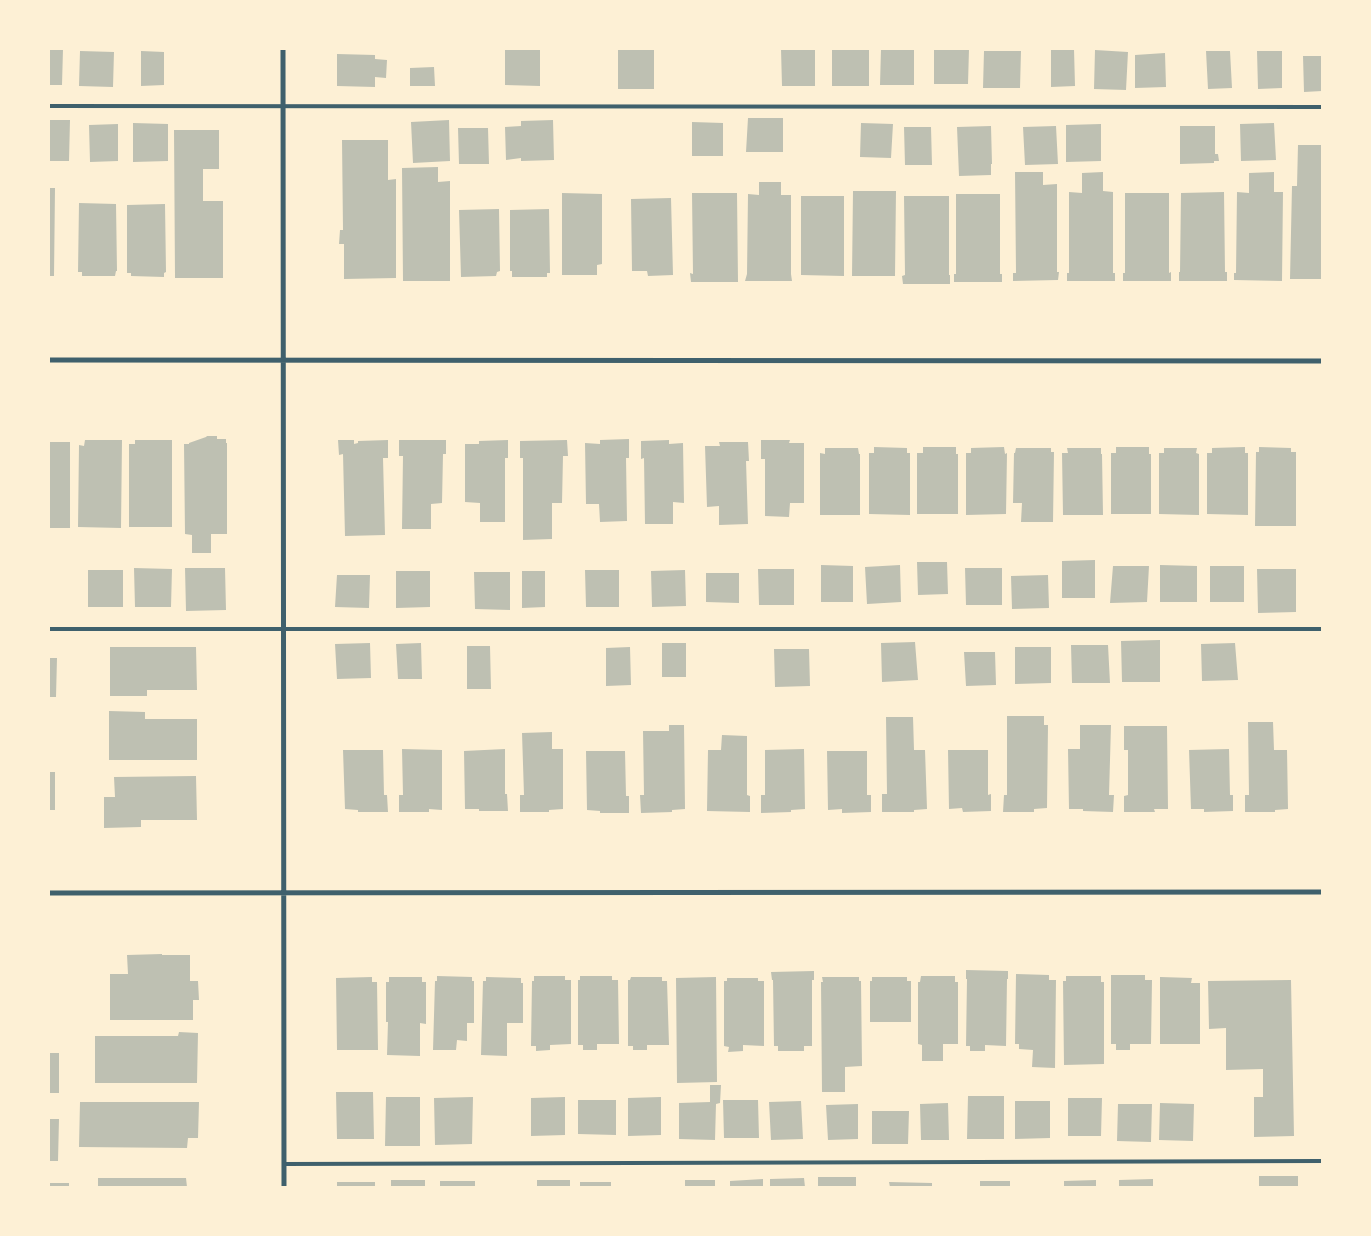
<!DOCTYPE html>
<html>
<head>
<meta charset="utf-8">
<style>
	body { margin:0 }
	#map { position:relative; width:1371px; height:1236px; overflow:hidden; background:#fdf0d5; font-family:Lato,sans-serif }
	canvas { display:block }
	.frame { position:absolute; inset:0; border:50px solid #fdf0d5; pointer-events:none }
</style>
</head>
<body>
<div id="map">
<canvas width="1371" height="1236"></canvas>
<div class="frame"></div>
</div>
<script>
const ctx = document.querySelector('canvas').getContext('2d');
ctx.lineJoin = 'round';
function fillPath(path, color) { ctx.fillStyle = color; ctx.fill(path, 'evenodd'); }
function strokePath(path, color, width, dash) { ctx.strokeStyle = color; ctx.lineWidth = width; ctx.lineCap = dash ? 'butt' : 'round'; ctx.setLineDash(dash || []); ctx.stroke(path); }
const building = new Path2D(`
	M49 49H63L62 85H49Z
	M505 49 540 50V86L505 85Z
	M618 49H654V89H618Z
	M781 49H815V86H782Z
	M881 49H914V85H880Z
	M934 49H969L968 84H934Z
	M1051 49H1074L1075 86 1051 87Z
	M832 50H869V86H832Z
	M1095 50 1128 52 1126 90 1094 89Z
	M80 51 114 52 113 87 79 86Z
	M141 51 164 52V85L141 86Z
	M984 51H1021L1020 88H983Z
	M1206 51H1230L1232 88 1208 89Z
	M1257 51H1282V88L1258 89Z
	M1165 53 1166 87 1135 88V55Z
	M337 54 375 55V59L387 60 386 78 375 77V87L337 86Z
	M1303 56H1322V91L1304 92Z
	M434 67 435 86H410V68Z
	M748 118H783V152H746Z
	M49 120H70L69 161H49Z
	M449 120 450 161 413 163 411 122Z
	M553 120 554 160 521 161V158L506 160 505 127 521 126V121Z
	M692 122 723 123V156H692Z
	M133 123 168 124V161L133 162Z
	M861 123 893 124 891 158 860 157Z
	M1274 123 1276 160 1241 161 1240 124Z
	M118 124V161L90 162 89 125Z
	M1101 124V161L1066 162V125Z
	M991 126 992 164H991V175L959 176 957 127Z
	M1056 126 1058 164 1025 165 1023 127Z
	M1180 126H1215V154H1218L1219 161H1214V163L1180 164Z
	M904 127H931L932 165H905Z
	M458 128H488L489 164H459Z
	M174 130H219V169H203V201H223V278H175Z
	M342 140H388V180L396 179V278L344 279V244H339L340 230H343Z
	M1298 145H1322V279H1290L1292 186H1297Z
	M438 167V182L450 181V281H403L402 168Z
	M1015 172H1043V185L1057 184V272H1059L1058 280 1013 281V273H1016Z
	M1103 172V191L1113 192V273H1115V281H1067V273H1069V192L1082 193V173Z
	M1274 172V192H1283L1282 281 1234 280V273H1236L1237 192 1249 193V173Z
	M759 182H781V195H791V274L792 281H745L747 274 748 194 759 195Z
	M49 188H55L54 276H49Z
	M853 191H896L895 276H852Z
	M1224 192 1225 272H1227V281H1179V272H1180L1181 193Z
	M562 193 602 194V264L597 265V275H562Z
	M692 193H737L738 282H691L690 273 693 274Z
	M1125 193H1169V273L1171 272V281H1123V273H1125Z
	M956 194H1000V274H1002V282H954V274H956Z
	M801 196H844V276L801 275Z
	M904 196H949V275H950V284H903L902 276 905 275Z
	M671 198 673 275 648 276 647 271H632L631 199Z
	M79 203 116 204 117 271H116L115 276H82V272H78Z
	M165 204 166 272 164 273V277L131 276V273H127V205Z
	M499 209 500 271 497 272 496 276 461 277 459 210Z
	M549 209 550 273H547V277H512V271H510V210Z
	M207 436H217V439H226V443H227V534H211V553H192V535L185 534 184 444H189V443L206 437Z
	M629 439V458H626L627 521 600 522 599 504H586L585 443 600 444V440Z
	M85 440H122L121 528 78 527 79 445 84 446Z
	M135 440H172V527H129V444H135Z
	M338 440H354V444L358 443V441L388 440V458H383L385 535 345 536 343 454 339 455Z
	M399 440H446V454H443L442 503 431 504V529H402L403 456H399Z
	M508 440V458H505V522H480V503L465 502V444H479V441Z
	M567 440 568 456H563L562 503H552V539L523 540V458H520V441Z
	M669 440V444L683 443 684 503 673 502V524H645L644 458 641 459V441Z
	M761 440H790L789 443H804V503H790L789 517 765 516V459H761Z
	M49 442H70V528H49Z
	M719 442H748L749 461H746L748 524 719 525V506L707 507 705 446H720Z
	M874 447 907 448V453H910V515L869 514V453H874Z
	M923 447H956V454H958V514H917V453H923Z
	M1004 447 1005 454 1007 453 1006 514 966 515V453H971V448Z
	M1116 447H1149V454H1151V514H1111V453H1116Z
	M1245 447V453H1248V515L1207 514V453H1212V448Z
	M1259 447 1291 448V452H1296V526H1255L1256 452H1259Z
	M825 448H858L859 454H860V515H820V453L825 454Z
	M1016 448H1051V452H1054L1053 522H1021L1022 503H1013L1014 453H1015Z
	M1067 448H1101V454H1102L1103 515H1063L1062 453H1068Z
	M1164 448H1197L1196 453 1199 454V515L1159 514V453H1164Z
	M1095 560V598H1062V561Z
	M917 562H947L948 594 918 595Z
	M821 565 853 566V602H821Z
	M900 565 901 602 867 604 865 567Z
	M1160 565 1197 566V602H1160Z
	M1113 566H1149L1147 602 1110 603Z
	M1210 566H1244V602H1210Z
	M134 568 172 569 171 607H135Z
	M185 568H225L226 610 186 611Z
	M965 568H1002V605H966Z
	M758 569H794V605H759Z
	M1257 569H1296V612L1258 613Z
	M88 570H123V607H88Z
	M585 570H619V607H586Z
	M685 570 686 606 652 607 651 571Z
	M396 571H430V607L396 608Z
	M522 571H545V607L522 608Z
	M474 572H510V610L475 609Z
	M706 573H739V603L706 602Z
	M337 575H370L369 608 335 607Z
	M1048 575 1049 608 1012 609 1011 576Z
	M1160 640V682H1122L1121 641Z
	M915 642 918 680 882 682 881 643Z
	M370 643 371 678 337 679 335 644Z
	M421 643 422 679H398L396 644Z
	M662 643H686V677H662Z
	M1235 643 1238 680 1202 681 1201 644Z
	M1071 645H1108L1110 683H1072Z
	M467 646H490L491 689H467Z
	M110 647H196L197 690H147V696H110Z
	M630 647 631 685 606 686V648Z
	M1015 647H1051V683L1015 684Z
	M774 649H809L810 686 775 687Z
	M964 652H995L996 685 966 686Z
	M49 658H57L56 697H49Z
	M109 711 145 712V719H197V760H109Z
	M1007 716H1044V725H1048L1047 808 1034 809V812H1003L1004 795H1007Z
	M886 717H913L914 750H925L927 809 914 810V812H882V794H887Z
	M1248 722H1273L1274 750H1287L1288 809 1275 810V812H1245V795H1249Z
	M669 725H684L685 809 672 810V812L641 813 640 795H644L643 731H669Z
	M1080 725H1111L1109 795H1114L1113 812 1083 811V809H1069L1068 749H1080Z
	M1124 726H1167L1168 809H1154L1155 812H1124V796L1128 795V750H1124Z
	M552 732V749H563V809L549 810V812H520V795H524L522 733Z
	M722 735 747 736V795L750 796V812L707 811 708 750H721Z
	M402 749 442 750V810L429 809V812H399V795H403Z
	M505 749V794H507L508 811H479V809H465L464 751Z
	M804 749 805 809 791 810V812L761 813V795H765V750Z
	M1229 749 1230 795H1233V811L1204 812V809H1191L1189 750Z
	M343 750H383L384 795H387L388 812H358V810L345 809Z
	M948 750H988V795L991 794V811L963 812 962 808 949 809Z
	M586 751H625L626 796H629V813H600V811L587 810Z
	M827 751H867V795H871V812L842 813V809L828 810Z
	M49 772H55V810H49Z
	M196 776 197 820H141V827L104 828V797H115L114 777Z
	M162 954V955H190V981H198L199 1000H193V1020H110V974H128L127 955Z
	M966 970 1008 971V979H1007L1006 1046 985 1045V1051H970V1046H966L967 979H966Z
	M814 971V980H812V1046H804V1051H778V1046H774L773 980H772L771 972Z
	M1016 974 1049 975V980H1056L1055 1068 1032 1067 1033 1050 1019 1049V1044H1015Z
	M1111 975H1145V980H1152L1151 1044H1130V1050H1116V1044H1111Z
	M437 976 472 977V981H474V1023H467V1041L457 1040 456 1050H433L435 981H437Z
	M534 976H565V980H571V1044L550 1045V1050L536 1051V1046H531L532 981H534Z
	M580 976H612V980H618L619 1044H597V1050H583V1045H578V980H580Z
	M921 976H955V982H958V1044H943V1061H922V1045L918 1044V982H920Z
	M1066 976H1101V982H1104V1064L1064 1065 1063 981H1066Z
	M372 977V982H377L378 1050H337L336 978Z
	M389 977H422V982H426V1024L420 1023V1056L387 1055 388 1022H386V982H389Z
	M486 977 521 978V983H523V1023H507V1056L481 1055 483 981H486Z
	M631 977H662V981H667L669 1045H647V1050H633V1046H628V980H630Z
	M716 977 717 1082 677 1083 676 978Z
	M822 977H859V981H861L862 1066 845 1067V1092H822L821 982H823Z
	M872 977H907V981H911V1022H870V981H872Z
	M1160 977 1192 978 1191 983H1200V1044H1160Z
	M727 978H758V981H764V1046L743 1045V1051L728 1052 729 1047 724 1046V981H727Z
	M1291 980 1294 1136 1254 1137V1097H1263V1069L1226 1070V1028L1209 1029 1208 981Z
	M179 1032 198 1033 197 1083H95V1036H178Z
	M49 1053H59V1093H49Z
	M710 1085H721L720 1103 716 1104 715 1140 679 1139V1103L710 1102Z
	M336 1092H373L374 1139H337Z
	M968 1096H1004V1139H967Z
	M386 1097H420V1146H385Z
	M473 1097 472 1144 435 1145 434 1098Z
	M565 1097V1135L531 1136V1098Z
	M661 1097V1135L628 1136V1098Z
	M1068 1098H1102L1101 1136H1068Z
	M578 1100H616V1135L578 1134Z
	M723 1100H758L759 1138H724Z
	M801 1101 803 1139 771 1140 769 1102Z
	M1015 1101H1050V1138L1015 1139Z
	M80 1102H199L198 1138H188L187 1148 79 1147Z
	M948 1103 949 1140H921L920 1104Z
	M1160 1103 1194 1104 1193 1141 1159 1140Z
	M858 1104V1139L828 1140 826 1105Z
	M1118 1104H1152L1151 1142 1117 1141Z
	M872 1111H909L908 1144H872Z
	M49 1119H59L58 1161H49Z
	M1259 1176H1298V1187H1259Z
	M818 1177H856V1187H818Z
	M98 1178H186L187 1187H98Z
	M804 1178 805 1187H770V1179Z
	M763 1179V1187H730V1181Z
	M1153 1179V1187H1119V1180Z
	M391 1180H425V1187H391Z
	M537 1180H570V1187H537Z
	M685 1180H715V1187H685Z
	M1096 1180V1187H1064V1181Z
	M440 1181H475V1187H440Z
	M980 1181H1010V1187H980Z
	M337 1182H375V1187H337Z
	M580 1182H611V1187H580Z
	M889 1182 932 1183V1187H890Z
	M49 1183H69V1187H49Z`);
const service = new Path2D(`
	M49 106 1322 107
	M49 629H1322
	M284 1164 1322 1161`);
const minor = new Path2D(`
	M283 49 284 1187
	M49 360 1322 361
	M49 893 1322 892`);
fillPath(building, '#bec0b2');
strokePath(service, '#3f606c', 4);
strokePath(minor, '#3f606c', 5);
</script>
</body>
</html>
